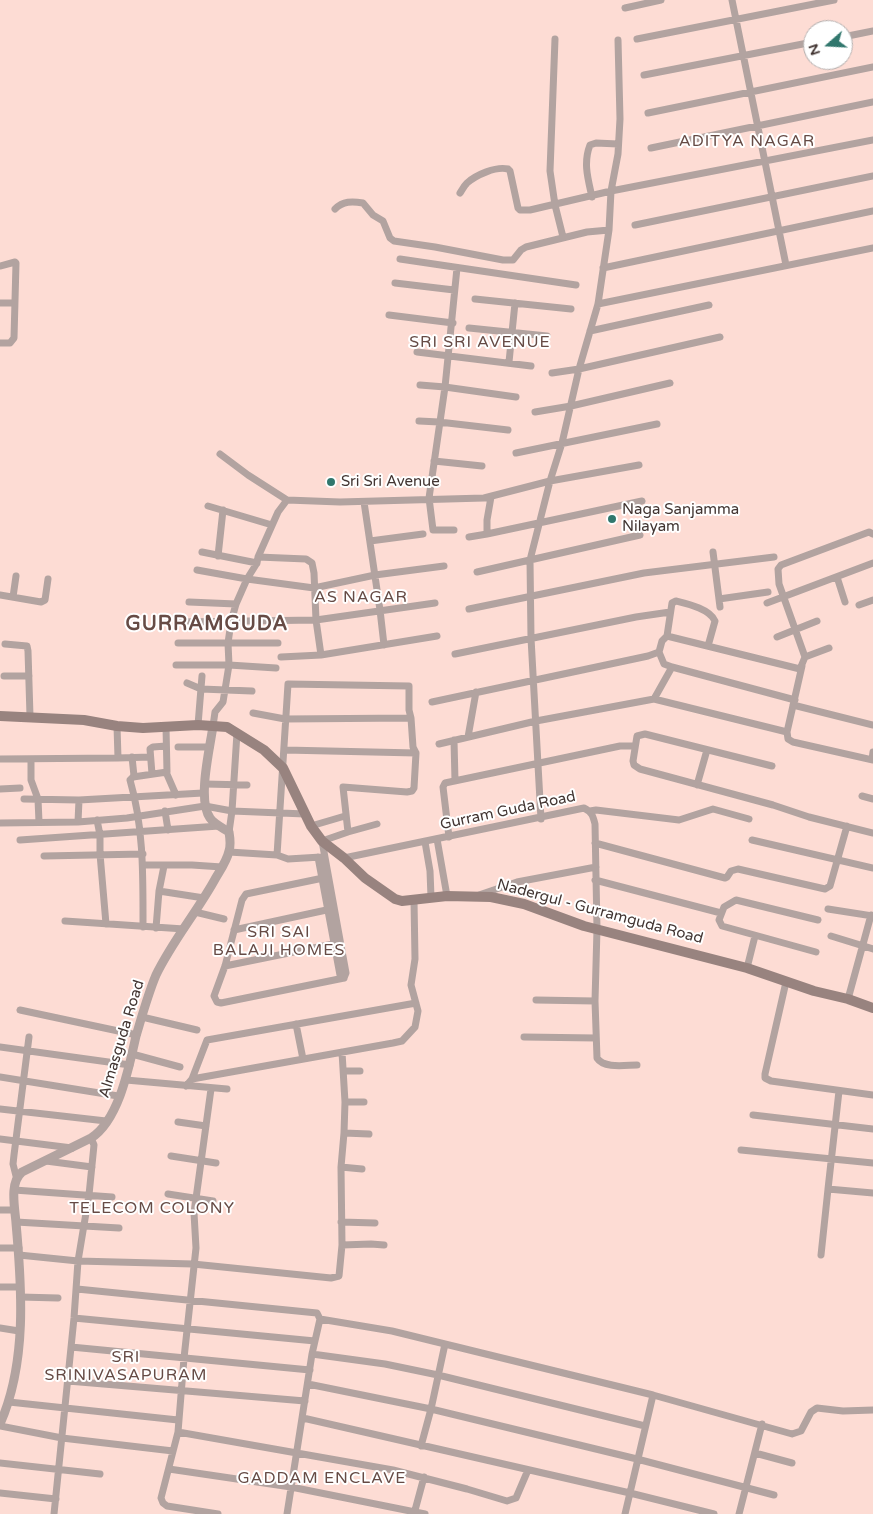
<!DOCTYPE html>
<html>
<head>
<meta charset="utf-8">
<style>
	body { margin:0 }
	#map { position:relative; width:873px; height:1514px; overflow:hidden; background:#fddcd4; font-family:"Varela Round",sans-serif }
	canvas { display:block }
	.north { position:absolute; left:803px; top:20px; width:50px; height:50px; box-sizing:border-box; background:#fff; border:1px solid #b3aead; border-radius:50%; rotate:251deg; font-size:14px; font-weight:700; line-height:20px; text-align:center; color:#423532 }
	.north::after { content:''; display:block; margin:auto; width:18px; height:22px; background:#31776d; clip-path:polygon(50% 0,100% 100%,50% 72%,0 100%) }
</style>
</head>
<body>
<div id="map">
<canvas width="873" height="1514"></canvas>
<div class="north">N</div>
</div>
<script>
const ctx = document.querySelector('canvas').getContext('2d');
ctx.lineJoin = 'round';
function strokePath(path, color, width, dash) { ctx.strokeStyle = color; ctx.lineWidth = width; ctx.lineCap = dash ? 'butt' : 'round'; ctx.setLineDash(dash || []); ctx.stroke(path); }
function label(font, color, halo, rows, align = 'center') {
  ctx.font = font + ' "Varela Round",sans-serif'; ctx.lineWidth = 4; ctx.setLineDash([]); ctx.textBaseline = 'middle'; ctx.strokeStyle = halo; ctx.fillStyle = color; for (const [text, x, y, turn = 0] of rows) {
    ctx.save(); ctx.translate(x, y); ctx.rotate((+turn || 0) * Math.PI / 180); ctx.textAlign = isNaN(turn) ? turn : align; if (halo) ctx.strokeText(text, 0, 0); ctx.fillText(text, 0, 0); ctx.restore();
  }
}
const minor = new Path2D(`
	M732 0 786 265
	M625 8 661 0
	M843 37 873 31
	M555 39 550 171 555 205 563 237
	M637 39 834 0
	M644 75 813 42
	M648 113 873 67
	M651 148 873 102
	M460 193C462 190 464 186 467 183 476 175 496 166 508 169L510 171 518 208 520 210H530L611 191 873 140
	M592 197C588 179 583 163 590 145L596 143 618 144
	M335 209C343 201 352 201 363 203L373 215 383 221 390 238 394 241 435 247 503 260H513L521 250 526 247 587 232 609 230
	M635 225 873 176
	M400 259 576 285
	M0 266 15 262 16 263 14 338 10 343H0
	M603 268 873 211
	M395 283 454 290
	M475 299 571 309
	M0 303H14
	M598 304 873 248
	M389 315 453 323
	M469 328 547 336
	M590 331 709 305
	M417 352 531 366
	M509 362 515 303
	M552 373 579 369 720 337
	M420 385 445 387 516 397
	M535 412 571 406 670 383
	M419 421 439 422 508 430
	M516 453 657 424
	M220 454 248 475 287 500 340 502 484 498 550 481 639 465
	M434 461 482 466
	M491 497 487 520V534L642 501
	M364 502 380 610 384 645
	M208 506 272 525
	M454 530H433L429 498 445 387 457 268
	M469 537 487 534
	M370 541 423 534
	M202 552 257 563
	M713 552 720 607
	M218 556 223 510
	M258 557 306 559 312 563 314 573 316 620 321 655
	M197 570 247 579 314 588 375 575 444 566
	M477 572 640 535
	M837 577 845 602
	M0 595 41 602 45 600 48 579
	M13 597 16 576
	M719 599 768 592
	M189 602 236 604
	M767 603 873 563
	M859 605 873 600
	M469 609 644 573 774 557
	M178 622 316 620 435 603
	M667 636 672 603 676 601C688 604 710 609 715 621L708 646
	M777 637 817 621
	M178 643H278
	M5 644 27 646 28 651 30 716
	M659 652 664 664 672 667 795 700
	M455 654 636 617 670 612
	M281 657 321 655 437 636
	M805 657 829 648
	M176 665H229L276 668
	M802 666 787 732 788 739 793 742 873 760
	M4 676H29
	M187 683 201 689 252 691
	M654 699 672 667
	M432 702 648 656 659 652 662 641 667 636 800 669 805 657 779 584 778 569 781 565 869 532 873 534
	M793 705 873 725
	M253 713 285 719 411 718
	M198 725 202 676
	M213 726 215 712 223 702 229 665 228 643 231 622 236 604 247 579 257 563 258 557 278 512 287 500
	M468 737 476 692
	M454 740 455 781
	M439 744 536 721 654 699 787 732
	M178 747H210
	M285 750 416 753
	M132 757 134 776 130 780C144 828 143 877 143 927
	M118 758 150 757
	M0 759 118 758 117 726
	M31 759V780L38 799 39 822
	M872 760 873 752
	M772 766 645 734 637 736 633 761 634 765 640 769 773 805 809 817 873 833
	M166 772 176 795
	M152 774 150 749 153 747 166 746
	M133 777 167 772 166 727
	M205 784 247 785
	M697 785 707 750
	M0 789 20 788
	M862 796 873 799
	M24 799 79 800 203 793
	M165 811 168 830
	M590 811 596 810 679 820 713 809 749 819
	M541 819 531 638 530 560 550 481 562 443 579 369 598 304 609 230 611 191 618 154 620 119 618 40
	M97 820 100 835V854L106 924
	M78 822 79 800
	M0 823 78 822 127 818 205 806 232 811 305 814
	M311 826 345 816
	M229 832 232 811 237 733
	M449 837 443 787 445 783 620 746H634
	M437 839 447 896
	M20 840 219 826
	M752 840 873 868
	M425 842 430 871 431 897
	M595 843 725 878 727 877 731 871 738 869 825 889 830 886 847 826
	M229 852 277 855 288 859 321 857
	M277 855 288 684 409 686V710L411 718 413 747 416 753 414 788 412 791 407 792 343 787 348 832
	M44 856 143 854
	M318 857 340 975 344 978
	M344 858 584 808C592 812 593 816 595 824L597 929 595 1001 597 1058C604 1069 626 1065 637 1065
	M144 865H192L222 867
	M328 877 246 894 242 900 225 966 214 996 217 1002 221 1003 344 978
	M595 880 721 913
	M159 891 204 898
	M479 895 517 882 596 867
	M828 909 873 916
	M195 912 224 919
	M65 921 184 929
	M156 928 159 891 164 866
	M234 930 331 909
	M831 936 873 949
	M816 952 722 926 719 920 724 907 736 900 818 920
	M225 966 338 943
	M747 968 755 936
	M344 978 346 973 322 841 348 832 377 824
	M786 982 765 1074V1078L771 1081 873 1095
	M848 999 871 915
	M536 1000 595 1001
	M20 1010 137 1035
	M142 1017 197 1030
	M296 1024 303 1059
	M524 1037 596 1038
	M0 1047 130 1065
	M132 1054 180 1067
	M344 1071H360
	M0 1077 118 1096
	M192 1079 207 1040 416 1003
	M126 1080 227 1089
	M186 1086 192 1079 393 1043 402 1041 415 1027 418 1011 411 985 415 959 414 900
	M211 1089 194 1213 196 1248 184 1358 178 1432 161 1498 163 1503 167 1506 218 1514
	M839 1091 828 1189 873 1193
	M345 1102H364
	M0 1109 106 1121
	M753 1115 873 1129
	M178 1122 206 1126
	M344 1133 369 1134
	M0 1139 72 1148
	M741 1150 873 1163
	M171 1156 216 1163
	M46 1161 92 1167
	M341 1167 362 1169
	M16 1176 13 1164 14 1155 29 1037
	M14 1190 112 1197
	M168 1194 213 1201
	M0 1210H15
	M16 1222 119 1228
	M341 1222 375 1223
	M342 1245 371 1244 384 1245
	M0 1248H19
	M19 1255 78 1261 193 1264 331 1278 339 1276 342 1245 341 1167 344 1133 345 1102 342 1052
	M821 1255 828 1189
	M0 1287H20
	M77 1289 317 1313 320 1319 312 1354 287 1514
	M20 1297 58 1298
	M74 1318 315 1341
	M320 1319 392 1331 653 1395 792 1434 801 1431 811 1412 817 1408 843 1411 873 1410
	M0 1328 19 1331
	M71 1347 310 1370
	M312 1354 385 1364 438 1375 645 1426
	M68 1381 305 1401
	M308 1384 431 1409 637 1459 774 1495
	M9 1402 178 1420
	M303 1418 630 1493 714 1514
	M0 1426 62 1438 173 1451
	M178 1432 393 1470 467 1489 507 1501 516 1498 528 1470
	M421 1446 431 1409 445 1344
	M755 1453 792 1463
	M0 1463 100 1474
	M169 1469 291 1487 425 1514
	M0 1493 56 1499
	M54 1514 74 1318 78 1261 89 1195 94 1145 91 1138
	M414 1514 424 1477
	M625 1514 653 1395
	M739 1514 762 1424`);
const tertiary = new Path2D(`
	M0 1424C27 1363 22 1289 16 1223 15 1208 9 1183 22 1172L91 1138C119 1120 129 1067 136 1036 142 1016 148 994 156 975 172 942 196 913 214 881 219 872 227 861 229 851 231 845 230 838 229 832 223 828 214 824 210 818 197 800 210 748 213 726`);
const secondary = new Path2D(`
	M0 716 84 720 117 726 143 728 198 725 227 727 264 750 283 768 311 826 322 841 344 858 365 878 395 899 402 901 447 896 491 897 524 904 584 926 747 968 814 991 848 999 873 1008`);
const markers = [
	[331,482,5,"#31776d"],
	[612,519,5,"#31776d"]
];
const poiNames = [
	["Sri Sri Avenue",341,482],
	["Naga Sanjamma",622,510],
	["Nilayam",622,527]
];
const streetNames = [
	["Gurram Guda Road",508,811,-12],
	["Nadergul - Gurramguda Road",600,912,15],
	["Almasguda Road",122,1039,-73]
];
const neighbourhoodNames = [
	["ADITYA NAGAR",747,142],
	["SRI SRI AVENUE",480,343],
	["AS NAGAR",361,598],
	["SRI SAI",279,933],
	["BALAJI HOMES",279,951],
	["TELECOM COLONY",152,1209],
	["SRI",126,1358],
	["SRINIVASAPURAM",126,1376],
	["GADDAM ENCLAVE",322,1479]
];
const districtNames = [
	["GURRAMGUDA",207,625]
];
strokePath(minor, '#b2a3a0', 7);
strokePath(tertiary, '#b2a3a0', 9);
strokePath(secondary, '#98837f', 10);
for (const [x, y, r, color] of markers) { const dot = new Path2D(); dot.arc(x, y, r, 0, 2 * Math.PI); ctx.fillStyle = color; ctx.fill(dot); strokePath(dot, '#fff', 2); }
label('15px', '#423532', '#fff', poiNames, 'left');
label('15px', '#423532', '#fff', streetNames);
ctx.letterSpacing = '1px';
label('16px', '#664b45', '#fff', neighbourhoodNames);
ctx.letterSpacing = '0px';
ctx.letterSpacing = '1px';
label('bold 20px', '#664b45', '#fff', districtNames);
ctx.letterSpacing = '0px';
</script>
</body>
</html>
